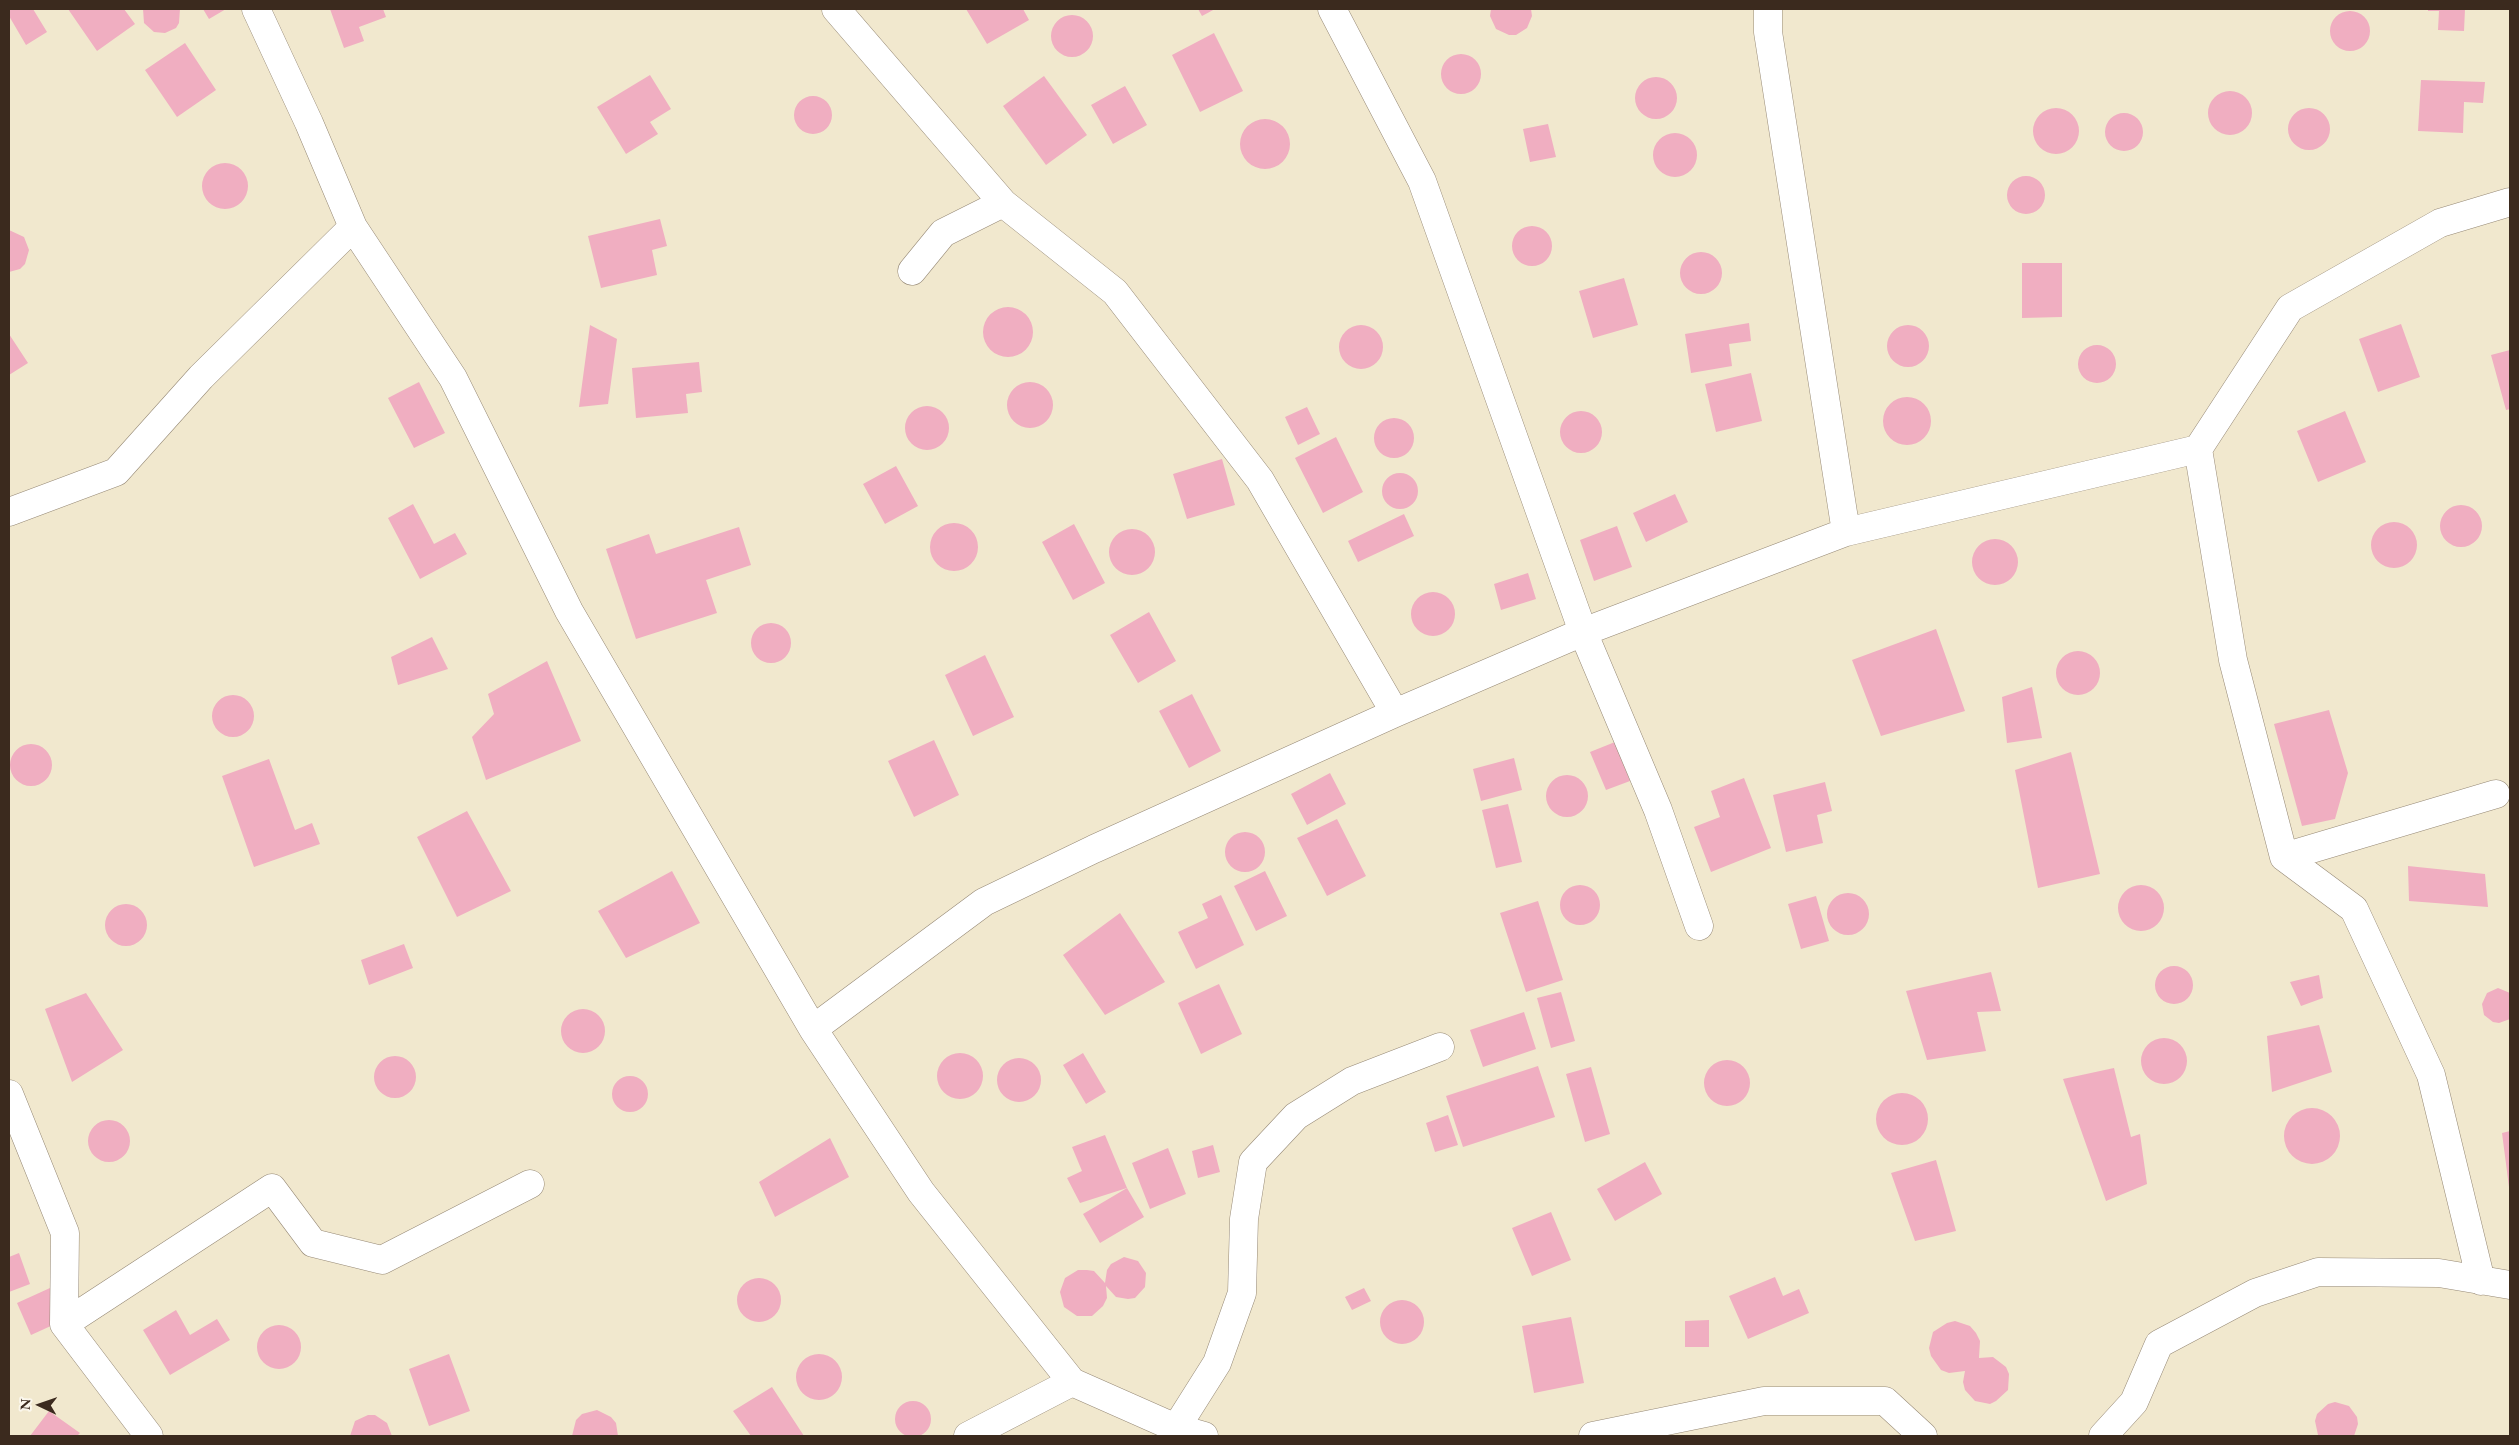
<!DOCTYPE html>
<html>
<head>
<meta charset="utf-8">
<style>
	body { margin:0 }
	#map { position:relative; width:2519px; height:1445px; overflow:hidden; background:#f1e8ce; font-family:"EB Garamond",serif }
	canvas { display:block }
	.frame { position:absolute; inset:0; border:10px solid #3b2a1e; pointer-events:none }
	.north { position:absolute; left:15px; top:1380px; width:50px; height:50px; -webkit-text-stroke:4px #fbf7ec; paint-order:stroke; rotate:273deg; font-size:14px; font-weight:700; line-height:20px; text-align:center; color:#3b2a1e }
	.north::after { content:''; display:block; margin:auto; width:18px; height:22px; background:#3b2a1e; clip-path:polygon(50% 0,100% 100%,50% 72%,0 100%) }
</style>
</head>
<body>
<div id="map">
<canvas width="2519" height="1445"></canvas>
<div class="frame"></div>
<div class="north">N</div>
</div>
<script>
const ctx = document.querySelector('canvas').getContext('2d');
ctx.lineJoin = 'round';
function fillPath(path, color) { ctx.fillStyle = color; ctx.fill(path, 'evenodd'); }
function strokePath(path, color, width, dash) { ctx.strokeStyle = color; ctx.lineWidth = width; ctx.lineCap = dash ? 'butt' : 'round'; ctx.setLineDash(dash || []); ctx.stroke(path); }
const building = new Path2D(`
	M9 9H33L47 32 26 45 9 16Z
	M68 9H124L135 24 97 51Z
	M143 9H180L179 23 176 28 165 33 154 32 144 23Z
	M203 9H226L209 19Z
	M330 9H383L386 17 359 27 364 41 344 48Z
	M966 9H1023L1029 20 987 44Z
	M1198 9H1215L1202 16Z
	M1491 9H1531L1532 16 1527 28 1516 35H1509L1496 29 1490 16Z
	M2428 9H2465L2464 31 2438 30 2439 11H2428Z
	M2330 31a20 20 0 1 1 40 0a20 20 0 1 1-40 0Z
	M1051 36a21 21 0 1 1 42 0a21 21 0 1 1-42 0Z
	M1214 33 1243 91 1200 112 1172 55Z
	M185 43 216 90 177 117 145 70Z
	M1441 74a20 20 0 1 1 40 0a20 20 0 1 1-40 0Z
	M650 75 671 109 650 122 658 134 626 154 597 107Z
	M1044 76 1087 135 1046 165 1003 106Z
	M1635 98a21 21 0 1 1 42 0a21 21 0 1 1-42 0Z
	M2421 80 2485 82 2483 103 2464 102 2463 133 2418 131Z
	M1125 86 1147 125 1113 144 1091 105Z
	M2208 113a22 22 0 1 1 44 0a22 22 0 1 1-44 0Z
	M794 115a19 19 0 1 1 38 0a19 19 0 1 1-38 0Z
	M2288 129a21 21 0 1 1 42 0a21 21 0 1 1-42 0Z
	M2033 131a23 23 0 1 1 46 0a23 23 0 1 1-46 0Z
	M2105 132a19 19 0 1 1 38 0a19 19 0 1 1-38 0Z
	M1240 144a25 25 0 1 1 50 0a25 25 0 1 1-50 0Z
	M1548 124 1556 157 1530 162 1523 129Z
	M1653 155a22 22 0 1 1 44 0a22 22 0 1 1-44 0Z
	M202 186a23 23 0 1 1 46 0a23 23 0 1 1-46 0Z
	M2007 195a19 19 0 1 1 38 0a19 19 0 1 1-38 0Z
	M660 219 667 246 652 250 657 275 601 288 588 236Z
	M1512 246a20 20 0 1 1 40 0a20 20 0 1 1-40 0Z
	M9 230 24 237 29 250 25 264 20 269 9 272Z
	M1680 273a21 21 0 1 1 42 0a21 21 0 1 1-42 0Z
	M2022 263H2062V317L2022 318Z
	M1624 278 1638 325 1593 338 1579 291Z
	M983 332a25 25 0 1 1 50 0a25 25 0 1 1-50 0Z
	M1749 323 1751 341 1729 344 1732 366 1691 373 1685 334Z
	M2401 324 2420 377 2378 392 2359 339Z
	M1339 347a22 22 0 1 1 44 0a22 22 0 1 1-44 0Z
	M1887 346a21 21 0 1 1 42 0a21 21 0 1 1-42 0Z
	M590 325 617 339 608 404 579 407Z
	M9 334 28 363 9 375Z
	M2078 364a19 19 0 1 1 38 0a19 19 0 1 1-38 0Z
	M2510 350V409L2506 410 2491 355Z
	M699 362 702 392 686 394 688 413 636 418 632 368Z
	M1751 373 1762 421 1716 432 1705 384Z
	M419 382 445 433 414 448 388 398Z
	M1007 405a23 23 0 1 1 46 0a23 23 0 1 1-46 0Z
	M1883 421a24 24 0 1 1 48 0a24 24 0 1 1-48 0Z
	M905 428a22 22 0 1 1 44 0a22 22 0 1 1-44 0Z
	M1307 407 1320 434 1298 445 1285 417Z
	M2345 411 2366 462 2318 482 2297 431Z
	M1560 432a21 21 0 1 1 42 0a21 21 0 1 1-42 0Z
	M1374 438a20 20 0 1 1 40 0a20 20 0 1 1-40 0Z
	M1336 437 1363 492 1323 513 1295 458Z
	M1222 459 1235 505 1187 519 1173 474Z
	M896 466 918 506 885 524 863 484Z
	M1382 491a18 18 0 1 1 36 0a18 18 0 1 1-36 0Z
	M1675 494 1688 522 1646 542 1633 513Z
	M413 504 434 544 455 533 467 554 420 579 388 518Z
	M2440 526a21 21 0 1 1 42 0a21 21 0 1 1-42 0Z
	M1404 514 1414 536 1358 562 1348 541Z
	M2371 545a23 23 0 1 1 46 0a23 23 0 1 1-46 0Z
	M930 547a24 24 0 1 1 48 0a24 24 0 1 1-48 0Z
	M1074 524 1105 583 1073 600 1042 542Z
	M1617 526 1632 567 1594 581 1580 540Z
	M739 527 751 565 706 580 717 613 636 639 606 549 649 534 656 554Z
	M1109 552a23 23 0 1 1 46 0a23 23 0 1 1-46 0Z
	M1972 562a23 23 0 1 1 46 0a23 23 0 1 1-46 0Z
	M1528 573 1536 599 1501 610 1494 584Z
	M1411 614a22 22 0 1 1 44 0a22 22 0 1 1-44 0Z
	M1149 612 1176 661 1138 683 1110 635Z
	M751 643a20 20 0 1 1 40 0a20 20 0 1 1-40 0Z
	M1936 629 1965 711 1881 736 1852 660Z
	M432 637 448 669 398 685 391 657Z
	M2056 673a22 22 0 1 1 44 0a22 22 0 1 1-44 0Z
	M985 655 1014 717 973 736 945 675Z
	M547 661 581 741 486 780 472 737 494 714 488 694Z
	M2032 687 2042 738 2007 743 2002 697Z
	M1192 694 1221 751 1189 768 1159 711Z
	M212 716a21 21 0 1 1 42 0a21 21 0 1 1-42 0Z
	M2329 710 2348 773 2335 819 2302 826 2274 724Z
	M934 740 959 795 914 817 888 761Z
	M1615 742 1630 781 1606 790 1590 752Z
	M10 765a21 21 0 1 1 42 0a21 21 0 1 1-42 0Z
	M2071 752 2100 874 2038 888 2015 770Z
	M1514 758 1522 790 1481 801 1473 769Z
	M269 759 295 830 312 823 320 844 254 867 222 776Z
	M1330 773 1346 804 1307 825 1291 794Z
	M1546 796a21 21 0 1 1 42 0a21 21 0 1 1-42 0Z
	M1744 778 1771 848 1711 872 1694 827 1720 817 1711 791Z
	M1825 782 1832 811 1817 815 1823 843 1786 852 1773 795Z
	M1508 804 1522 862 1496 868 1482 810Z
	M467 811 511 891 457 917 417 837Z
	M1337 819 1366 876 1327 896 1297 838Z
	M1225 852a20 20 0 1 1 40 0a20 20 0 1 1-40 0Z
	M2408 866 2485 874 2488 907 2409 901Z
	M672 871 700 923 626 958 598 911Z
	M1265 871 1287 916 1256 931 1234 886Z
	M2118 908a23 23 0 1 1 46 0a23 23 0 1 1-46 0Z
	M1560 905a20 20 0 1 1 40 0a20 20 0 1 1-40 0Z
	M1827 914a21 21 0 1 1 42 0a21 21 0 1 1-42 0Z
	M1221 895 1244 945 1196 969 1178 932 1208 918 1202 904Z
	M1816 896 1829 941 1801 949 1788 904Z
	M1538 901 1563 980 1526 992 1500 913Z
	M105 925a21 21 0 1 1 42 0a21 21 0 1 1-42 0Z
	M1120 913 1165 982 1105 1015 1063 955Z
	M404 944 413 968 369 985 361 960Z
	M2155 985a19 19 0 1 1 38 0a19 19 0 1 1-38 0Z
	M1991 972 2001 1011 1977 1012 1986 1051 1927 1060 1906 991Z
	M2319 975 2323 998 2301 1006 2290 982Z
	M1219 984 1242 1034 1201 1054 1178 1003Z
	M2498 988 2510 993V1019L2499 1023 2493 1022 2484 1015 2482 1004 2487 993Z
	M1561 992 1575 1041 1551 1048 1537 998Z
	M86 993 123 1050 72 1082 45 1009Z
	M561 1031a22 22 0 1 1 44 0a22 22 0 1 1-44 0Z
	M1524 1012 1536 1049 1483 1067 1470 1030Z
	M2319 1025 2332 1072 2272 1092 2267 1036Z
	M2141 1061a23 23 0 1 1 46 0a23 23 0 1 1-46 0Z
	M1083 1053 1106 1092 1086 1104 1063 1065Z
	M937 1076a23 23 0 1 1 46 0a23 23 0 1 1-46 0Z
	M374 1077a21 21 0 1 1 42 0a21 21 0 1 1-42 0Z
	M997 1080a22 22 0 1 1 44 0a22 22 0 1 1-44 0Z
	M1704 1083a23 23 0 1 1 46 0a23 23 0 1 1-46 0Z
	M1538 1066 1555 1117 1463 1147 1446 1096Z
	M1591 1067 1610 1134 1585 1142 1566 1074Z
	M2114 1068 2131 1137 2140 1134 2147 1184 2106 1201 2063 1079Z
	M612 1094a18 18 0 1 1 36 0a18 18 0 1 1-36 0Z
	M1876 1119a26 26 0 1 1 52 0a26 26 0 1 1-52 0Z
	M2284 1136a28 28 0 1 1 56 0a28 28 0 1 1-56 0Z
	M1448 1115 1458 1145 1435 1152 1426 1123Z
	M88 1141a21 21 0 1 1 42 0a21 21 0 1 1-42 0Z
	M2510 1131V1187H2509L2502 1133Z
	M1105 1135 1127 1188 1080 1203 1067 1178 1082 1171 1072 1147Z
	M830 1138 849 1177 775 1217 759 1182Z
	M1213 1145 1220 1172 1198 1178 1192 1151Z
	M1168 1148 1186 1194 1150 1209 1132 1163Z
	M1936 1160 1956 1231 1915 1241 1891 1173Z
	M1645 1162 1662 1194 1615 1221 1597 1189Z
	M1127 1188 1144 1217 1100 1243 1083 1214Z
	M1551 1212 1571 1260 1532 1276 1512 1228Z
	M19 1253 30 1284 9 1292V1257Z
	M1124 1257 1138 1261 1146 1273 1145 1287 1135 1298 1128 1299 1116 1297 1106 1286 1107 1298 1103 1306 1092 1316H1077L1064 1307 1060 1292 1065 1278 1078 1270H1087L1094 1271 1105 1283 1107 1270 1111 1264Z
	M1775 1277 1783 1296 1799 1289 1809 1313 1748 1339 1729 1296Z
	M737 1300a22 22 0 1 1 44 0a22 22 0 1 1-44 0Z
	M50 1288 64 1320 31 1335 17 1303Z
	M1364 1288 1371 1301 1352 1310 1345 1297Z
	M1380 1322a22 22 0 1 1 44 0a22 22 0 1 1-44 0Z
	M176 1310 190 1335 217 1319 230 1340 170 1375 143 1330Z
	M1571 1317 1584 1383 1534 1393 1522 1326Z
	M1709 1320V1347H1685V1321Z
	M1955 1321 1970 1326 1976 1333 1980 1341 1979 1358 1993 1357 2006 1367 2009 1374 2008 1390 1996 1401 1990 1404 1975 1401 1965 1390 1963 1382 1965 1371 1949 1373 1941 1370 1931 1356 1929 1348 1933 1332 1947 1323Z
	M257 1347a22 22 0 1 1 44 0a22 22 0 1 1-44 0Z
	M449 1354 470 1411 429 1426 409 1369Z
	M796 1377a23 23 0 1 1 46 0a23 23 0 1 1-46 0Z
	M772 1387 804 1436H751L733 1411Z
	M895 1419a18 18 0 1 1 36 0a18 18 0 1 1-36 0Z
	M2335 1402 2349 1406 2357 1417 2358 1424 2354 1436 2318 1435 2315 1421 2317 1414 2328 1404Z
	M597 1410 611 1417 616 1423 618 1436H572L576 1420 582 1414Z
	M49 1411 80 1433 77 1436H30Z
	M368 1415H375L387 1423 392 1436H350L355 1421Z`);
const minor = new Path2D(`
	M256 9 309 123 353 227 453 378 569 611 813 1029 921 1192 1072 1382 1176 1428 1204 1436
	M836 9 1003 203 1115 292 1260 480 1395 713
	M1332 9 1422 181 1583 632 1658 810 1699 926
	M1768 9V32L1846 532
	M912 271 943 233 1003 203
	M2198 449 2233 660 2284 857 2354 909 2431 1075 2481 1281
	M9 512 116 472 201 377 353 227
	M2284 857 2496 794
	M813 1029 984 902 1094 849 1395 713 1583 632 1846 532 2198 449 2290 308 2440 223 2510 202
	M9 1094 65 1233 64 1324 149 1436
	M64 1324 272 1188 313 1243 382 1260 530 1184
	M1176 1428 1217 1363 1242 1293 1244 1219 1253 1162 1296 1116 1352 1081 1440 1047
	M968 1436 1072 1382
	M1593 1436 1764 1401H1885L1923 1436
	M2103 1436 2134 1402 2159 1344 2255 1293 2318 1272 2439 1273 2510 1285`);
fillPath(building, '#f0aec1');
strokePath(minor, '#968976', 29);
strokePath(minor, '#fff', 28);
</script>
</body>
</html>
